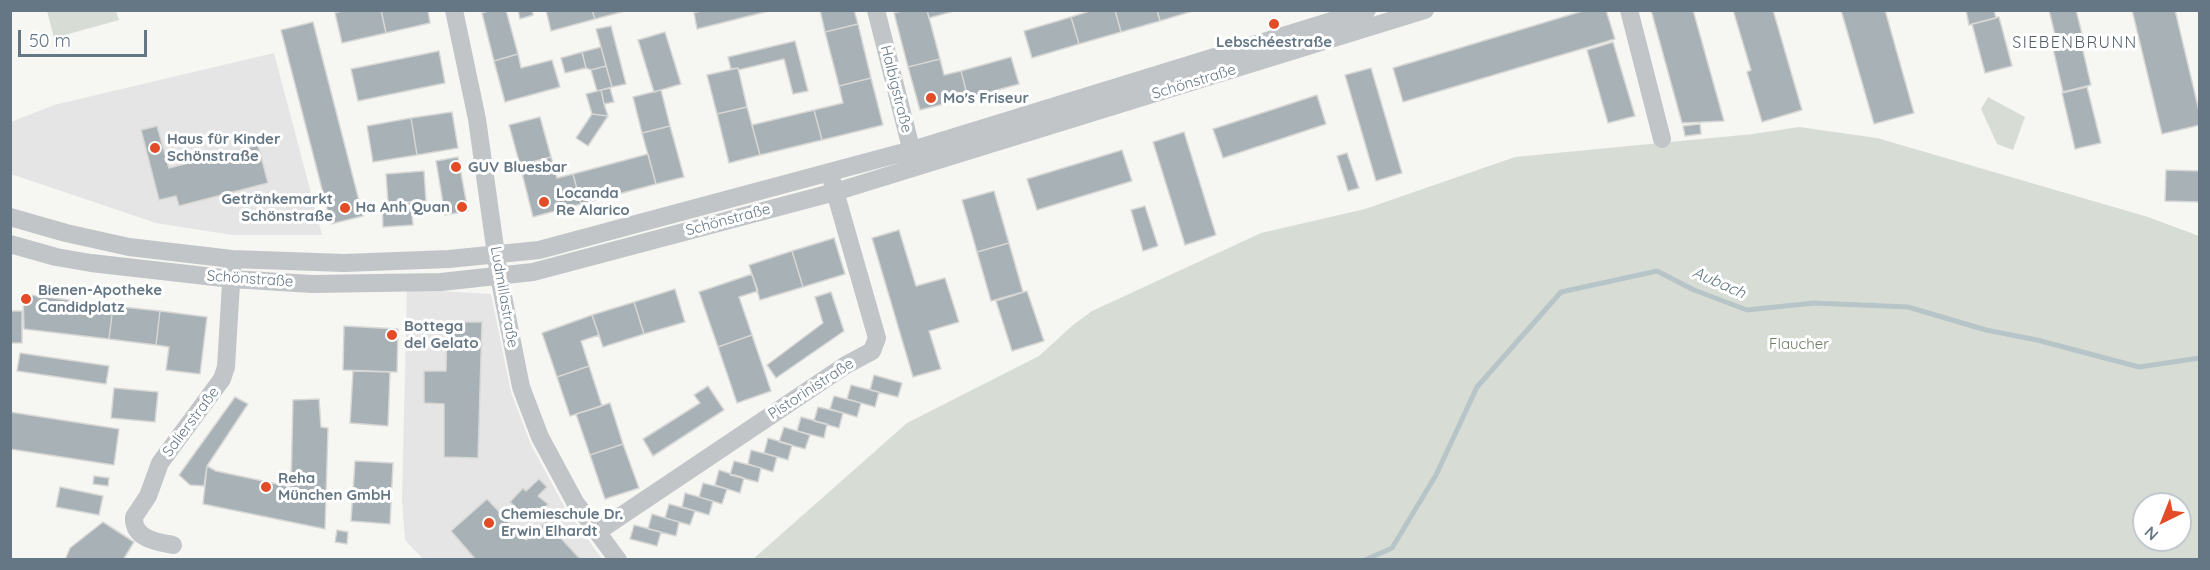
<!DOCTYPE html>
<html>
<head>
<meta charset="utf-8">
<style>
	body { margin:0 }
	#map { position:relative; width:2210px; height:570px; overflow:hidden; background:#f6f6f3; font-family:Quicksand,sans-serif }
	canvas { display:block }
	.frame { position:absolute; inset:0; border:12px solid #657784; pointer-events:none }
	.north { position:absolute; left:2132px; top:492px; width:60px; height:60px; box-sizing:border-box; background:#fff; border:2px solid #c1c9ce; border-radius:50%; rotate:223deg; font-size:16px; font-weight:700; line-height:24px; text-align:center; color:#657784 }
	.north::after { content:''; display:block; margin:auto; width:21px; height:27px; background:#e34c26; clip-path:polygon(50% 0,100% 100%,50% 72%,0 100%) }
	.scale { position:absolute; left:18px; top:30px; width:129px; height:27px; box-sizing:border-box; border:3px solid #657784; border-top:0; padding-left:8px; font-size:18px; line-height:21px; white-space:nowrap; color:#657784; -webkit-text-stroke:4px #fff; paint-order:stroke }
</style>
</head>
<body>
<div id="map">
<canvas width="2210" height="570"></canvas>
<div class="frame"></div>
<div class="north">N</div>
<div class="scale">50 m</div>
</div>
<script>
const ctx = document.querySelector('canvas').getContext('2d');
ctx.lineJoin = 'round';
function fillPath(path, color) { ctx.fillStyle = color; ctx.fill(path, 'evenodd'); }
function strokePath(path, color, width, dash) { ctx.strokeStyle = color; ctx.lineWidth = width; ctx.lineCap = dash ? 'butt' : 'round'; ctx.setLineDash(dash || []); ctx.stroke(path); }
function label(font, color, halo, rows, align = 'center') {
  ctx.font = font + ' Quicksand,sans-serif'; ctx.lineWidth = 6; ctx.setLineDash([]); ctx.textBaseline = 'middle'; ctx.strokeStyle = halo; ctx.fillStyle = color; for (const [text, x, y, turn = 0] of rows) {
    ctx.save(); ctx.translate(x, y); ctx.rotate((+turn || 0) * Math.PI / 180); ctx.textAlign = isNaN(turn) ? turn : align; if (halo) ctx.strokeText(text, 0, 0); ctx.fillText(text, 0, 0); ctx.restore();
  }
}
const built = new Path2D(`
	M274 53 322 235H232L156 223 11 174V122L54 105Z
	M407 289 491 294 511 392 531 445 565 508 602 559H423L405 540 402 499Z`);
const green = new Path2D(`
	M47 11H116L119 20 54 38Z
	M1988 97 2025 117 2013 150 1997 144 1981 109Z
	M1799 127 1877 138 2148 217 2199 236V559L752 560 907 423 1039 356 1073 325 1092 311 1261 233 1365 209 1515 157 1753 134ZM2144 504H2180V540H2144Z`);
const stream = new Path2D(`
	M1365 560 1392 548 1436 475 1477 387 1561 292 1657 271 1694 290 1747 310 1814 303 1908 307 1986 330 2037 340 2139 367 2200 358`);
const building = new Path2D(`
	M345 10H381L386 33 342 43 335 13Z
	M381 10H428L430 23 386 33Z
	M492 10H506L518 54 494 61 482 13Z
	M518 10H532L533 15 520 19Z
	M546 10H592L595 19 551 31Z
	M592 10H629L595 19Z
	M703 10H773L697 29 694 13Z
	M820 10H854L858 24 825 32Z
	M905 10H927L940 59 908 67 894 13Z
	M927 10H958L929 18Z
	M1093 10H1115L1121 32 1079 44 1071 17Z
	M1115 10H1157L1160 21 1121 32Z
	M1157 10H1196L1160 21Z
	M1586 10H1606L1615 39 1403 102 1393 68Z
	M1651 10H1693L1724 121 1682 123Z
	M1733 10H1773L1802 110 1762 122 1747 72 1751 70Z
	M1841 10H1885L1914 113 1874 124Z
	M1966 10H1994L1996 18 1969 25Z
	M2049 10H2076L2083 38 2057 43Z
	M2132 10H2175L2200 115V125L2162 134Z
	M1071 17 1079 44 1032 58 1024 31Z
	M1999 17 2012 66 1985 73 1972 24Z
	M313 22 363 216 331 224 281 30Z
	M858 24 871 78 839 86 825 32Z
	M611 26 626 84 612 87 596 29Z
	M665 32 681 84 654 92 638 40Z
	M2080 38 2091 85 2063 92 2052 44Z
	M795 41 808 91 793 94 784 59 738 70V68L731 69 728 57Z
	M1613 42 1635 116 1608 123 1587 50Z
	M601 47 606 66 591 70 586 68 582 52Z
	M439 51 445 83 358 101 351 69Z
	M582 52 586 68 565 73 561 58Z
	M518 54 521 68 552 60 560 87 505 102 494 61Z
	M1011 57 1019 84 968 98 961 71Z
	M940 59 944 75 961 71 968 98 920 110 908 67Z
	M606 66 612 87 597 91 591 70Z
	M738 68 747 107 717 114 707 75Z
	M1371 68 1402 173 1376 181 1345 75Z
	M871 78 883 125 822 140 814 110 843 103 839 86Z
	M2087 87 2101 143 2075 149 2062 93Z
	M610 88 614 102 604 104 601 90Z
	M601 90 604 104 608 116 592 114 586 94Z
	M661 90 670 126 642 133 633 97Z
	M1317 95 1326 124 1223 158 1213 129Z
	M747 107 760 155 729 163 717 114Z
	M814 110 822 140 760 155 752 125Z
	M452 112 458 148 417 155 411 118Z
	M592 114 608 116 588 146 576 138Z
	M540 117 551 157 520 165 509 125Z
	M411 118 417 155 373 162 367 126Z
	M1700 124 1701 134 1685 136 1683 126Z
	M157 126 169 168 258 145 268 183 179 206 176 196 159 200 141 130Z
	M670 126 684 177 656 184 642 133Z
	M1184 132 1216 235 1185 245 1153 142Z
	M1122 150 1132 181 1037 210 1027 179Z
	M1347 153 1359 188 1348 191 1337 156Z
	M648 154 656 184 581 204 573 174Z
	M458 157 468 211 445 215 436 161Z
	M551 157 557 178 573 174 581 204 533 217 520 165Z
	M2166 170 2200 171V202L2165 201Z
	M424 171 426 201 388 203 386 174Z
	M994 191 1009 243 977 252 962 200Z
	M411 202 413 225 383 227 382 204Z
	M1145 206 1158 246 1143 251 1131 210Z
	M899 230 916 286 945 278 959 322 929 331 941 369 913 377 872 238Z
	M834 238 845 274 803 287 792 251Z
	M1009 243 1023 292 991 301 977 252Z
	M792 251 803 287 760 300 749 265Z
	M752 274 758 291 739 297 752 335 718 347 699 292Z
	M675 289 685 322 644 334 634 302Z
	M1027 291 1044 341 1012 351 996 301Z
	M831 292 844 331 776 378 767 365 823 323 815 297Z
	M23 294 113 306 109 339 24 329Z
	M634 302 644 334 603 347 592 315Z
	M113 306 160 311 156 345 109 339Z
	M10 311H22V343H10Z
	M160 311 207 317 200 374 166 370 169 347 156 345Z
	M592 315 599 335 581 341 589 366 557 377 542 333Z
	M447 322H482L478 458 444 457V404L424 403V371H446Z
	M344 326 398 329 397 372 343 370Z
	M752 335 771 391 737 403 718 347Z
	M20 353 109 366 106 384 17 371Z
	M589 366 602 406 570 416 557 377Z
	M353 371 390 372 388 426 350 423Z
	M874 375 902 383 898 397 870 390Z
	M851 385 879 392 875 407 847 399Z
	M708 386 724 410 653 456 643 439 700 403 694 395Z
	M114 388 158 392 155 422 111 418Z
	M834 396 861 403 857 417 830 409Z
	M235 397 248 404 207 466 204 486 190 485 179 475Z
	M319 399 321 427 328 428 325 529 203 504 207 466 216 471 291 487 293 400Z
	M610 403 623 444 590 455 576 414Z
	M818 407 843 413 839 428 814 421Z
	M10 412 119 429 114 465 10 449Z
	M801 417 827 424 824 438 797 431Z
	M784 427 810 435 805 449 779 442Z
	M768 438 792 445 788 460 764 453Z
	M623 444 639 488 605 499 590 455Z
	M751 450 777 457 773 472 748 464Z
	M355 461 393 463 390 524 351 521Z
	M734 461 761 468 758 482 730 475Z
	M719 470 744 478 740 493 715 485Z
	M94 476 109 478 108 486 93 484Z
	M539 479 547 487 538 496 548 504 541 512 537 508 527 518 510 502 523 488 526 491Z
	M703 483 727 489 722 504 699 497Z
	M60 487 103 496 99 515 56 507Z
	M685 493 713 501 709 515 682 507Z
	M487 499 526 540 546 522 581 560H476L451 531Z
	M669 504 695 511 690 525 665 518Z
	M652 514 679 522 676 536 648 529Z
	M103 522 134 542 123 560H65L70 548Z
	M634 525 661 532 657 546 630 539Z
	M337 530 348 532 347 544 335 542Z`);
const minor = new Path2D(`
	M454 10 477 119 499 276 521 387 540 437 575 502 618 560
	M876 10 914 160
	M1629 10 1662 139
	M10 217 66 233 129 247 232 259 344 263 449 259 539 250 912 150 1367 10
	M10 244 56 257 91 263 232 279 312 284 441 282 533 272 835 192 1425 10
	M597 532 846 365 872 351 877 338 832 181
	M173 545C157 542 133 539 134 517L148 496 160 463 222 379 226 367 232 267`);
const markers = [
	[1274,24,6,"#e34c26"],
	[931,98,6,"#e34c26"],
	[155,148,6,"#e34c26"],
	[456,167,6,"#e34c26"],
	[544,202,6,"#e34c26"],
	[462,207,6,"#e34c26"],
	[345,208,6,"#e34c26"],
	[26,299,6,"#e34c26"],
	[392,335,6,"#e34c26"],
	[266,487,6,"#e34c26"],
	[489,523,6,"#e34c26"]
];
const poiNames = [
	["Lebschéestraße",1274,42,"center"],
	["Mo's Friseur",943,98],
	["Haus für Kinder",167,139],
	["Schönstraße",167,156],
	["GUV Bluesbar",468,167],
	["Locanda",556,193],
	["Re Alarico",556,210],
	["Getränkemarkt",333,199,"right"],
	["Schönstraße",333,216,"right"],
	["Ha Anh Quan",450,207,"right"],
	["Bienen-Apotheke",38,290],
	["Candidplatz",38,307],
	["Bottega",404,326],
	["del Gelato",404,343],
	["Reha",278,478],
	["München GmbH",278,495],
	["Chemieschule Dr.",501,514],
	["Erwin Elhardt",501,531]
];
const streetNames = [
	["Schönstraße",1194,82,-17],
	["Halbigstraße",896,89,76],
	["Schönstraße",728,220,-15],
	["Schönstraße",250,279,4],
	["Ludmillastraße",504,297,80],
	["Pistorinistraße",811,389,-33],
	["Salierstraße",191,422,-53]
];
const parkNames = [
	["Flaucher",1799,344]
];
const neighbourhoodNames = [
	["SIEBENBRUNN",2075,43]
];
const waterNames = [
	["Aubach",1719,283,24]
];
fillPath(built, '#e4e5e4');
fillPath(green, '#d7ddd4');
strokePath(stream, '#b7c5c8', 5);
fillPath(building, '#a8b1b6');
strokePath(building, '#d7d7d5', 1.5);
strokePath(minor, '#c1c5c8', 18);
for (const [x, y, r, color] of markers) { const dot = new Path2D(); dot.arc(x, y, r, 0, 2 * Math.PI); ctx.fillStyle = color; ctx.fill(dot); strokePath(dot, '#fff', 2); }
label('bold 15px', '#657784', '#fff', poiNames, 'left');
label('15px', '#657784', '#fff', streetNames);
label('15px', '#697b64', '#fff', parkNames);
ctx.letterSpacing = '1.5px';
label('16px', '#536069', '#fff', neighbourhoodNames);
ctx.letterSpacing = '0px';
label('italic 16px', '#617980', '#fff', waterNames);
</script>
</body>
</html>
